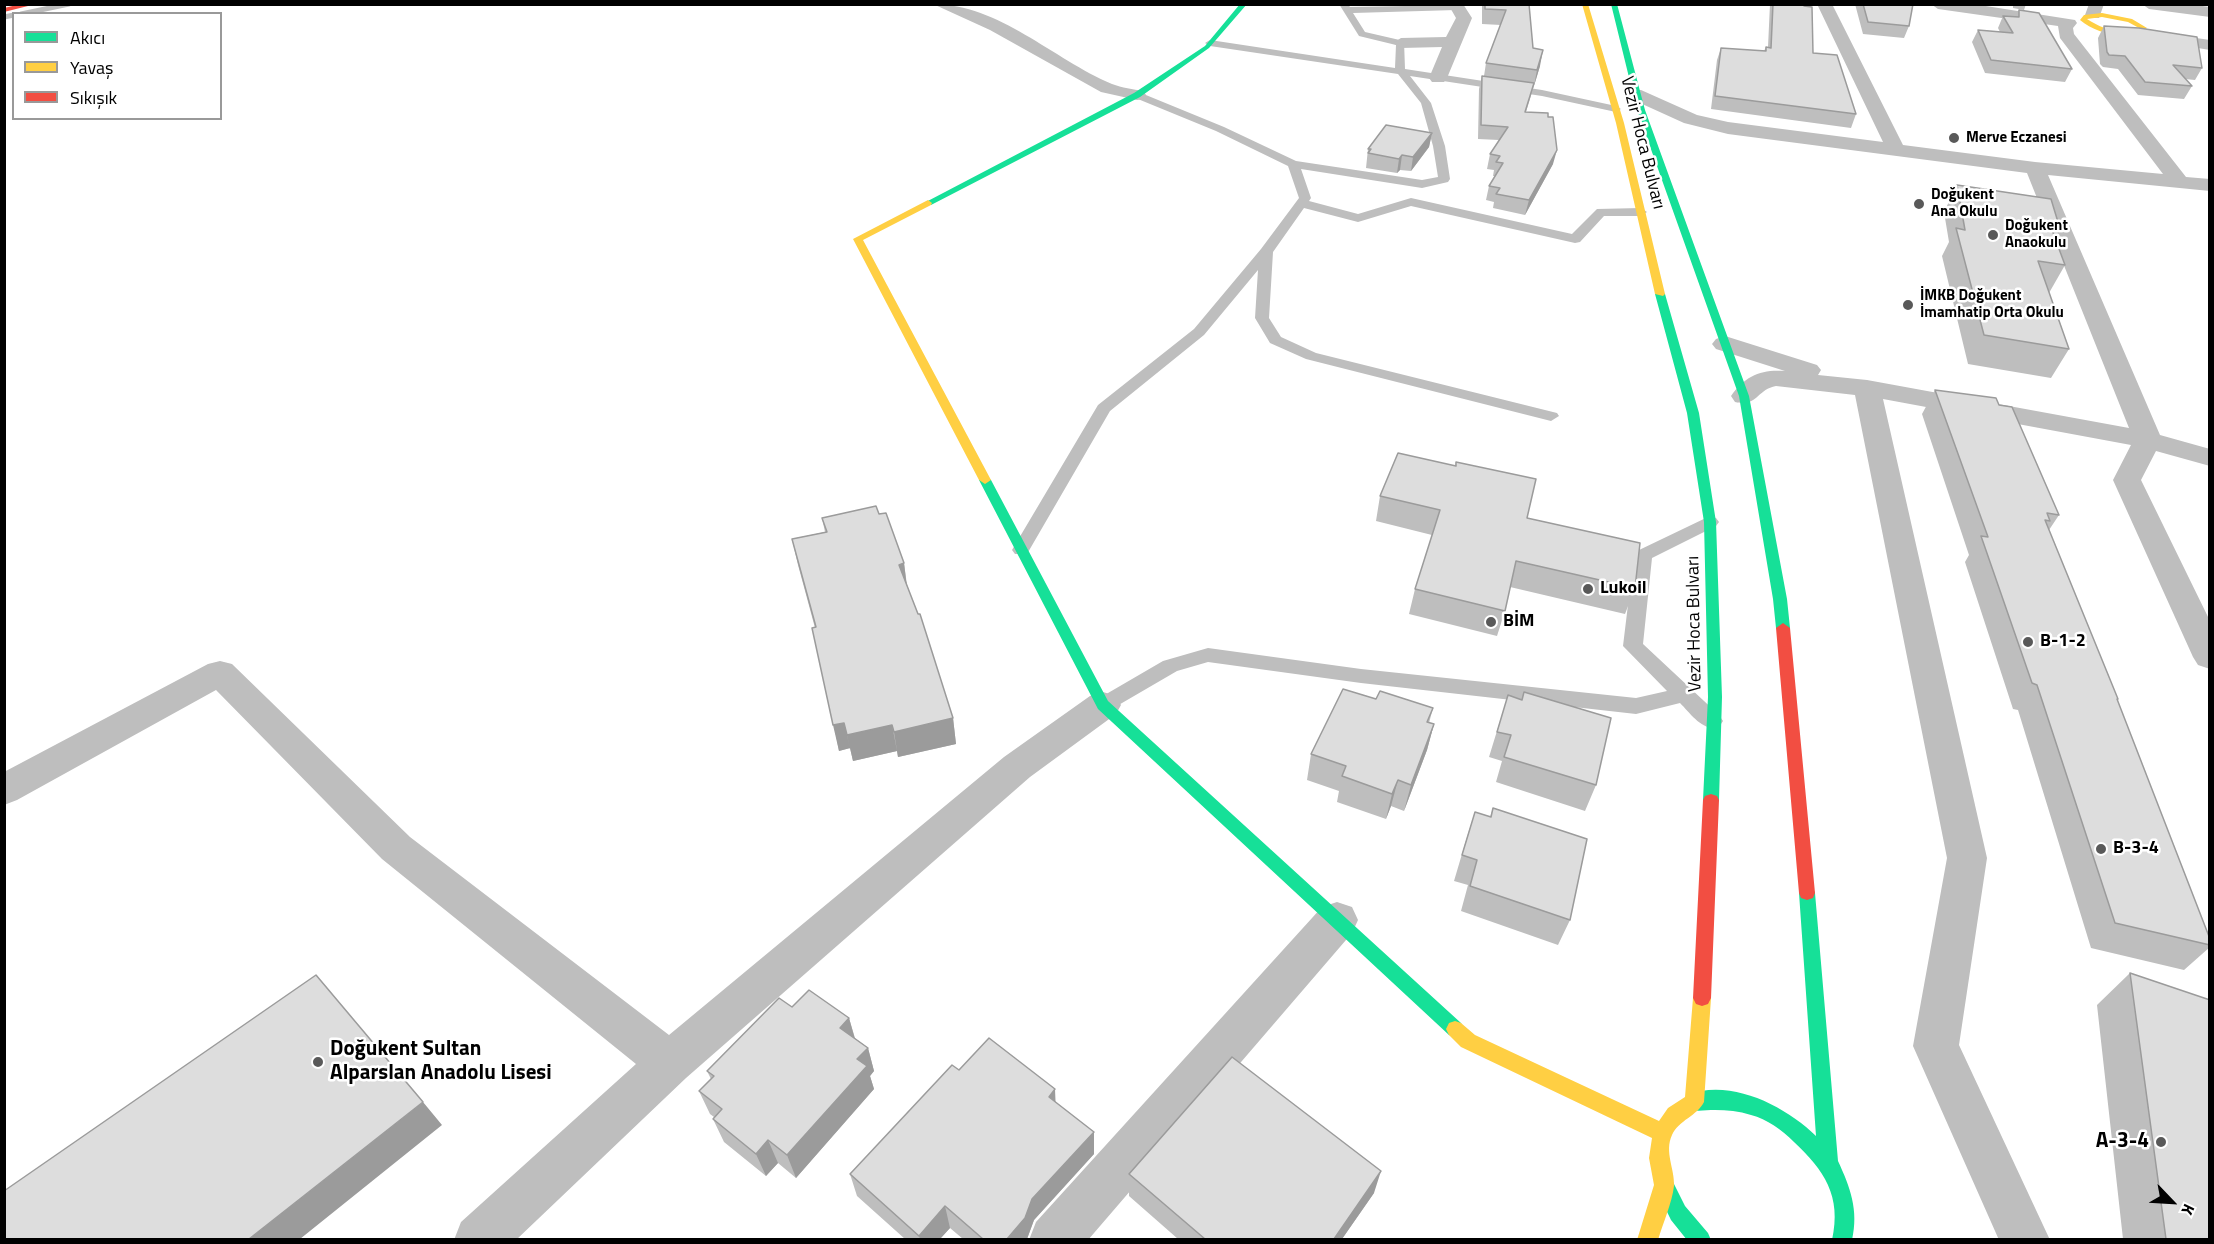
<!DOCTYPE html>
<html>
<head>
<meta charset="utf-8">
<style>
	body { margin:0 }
	#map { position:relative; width:2214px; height:1244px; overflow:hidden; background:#fff; font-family:"Titillium Web",sans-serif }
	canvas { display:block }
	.frame { position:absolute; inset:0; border:6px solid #000; pointer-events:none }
	.legend { position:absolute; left:12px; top:12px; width:210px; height:108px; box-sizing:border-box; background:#fff; border:2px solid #999; margin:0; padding:8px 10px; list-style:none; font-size:18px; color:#000 }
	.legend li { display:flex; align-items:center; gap:12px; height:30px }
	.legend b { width:30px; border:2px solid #999 }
	.north { position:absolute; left:2142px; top:1172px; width:60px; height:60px; -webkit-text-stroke:4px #fff; paint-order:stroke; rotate:115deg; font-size:16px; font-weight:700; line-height:24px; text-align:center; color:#000 }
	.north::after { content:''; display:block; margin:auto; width:21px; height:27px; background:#000; clip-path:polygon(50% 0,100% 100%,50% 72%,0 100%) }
</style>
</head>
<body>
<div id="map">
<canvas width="2214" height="1244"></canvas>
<div class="frame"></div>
<ul class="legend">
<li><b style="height:8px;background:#16e098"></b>Akıcı</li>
<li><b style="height:8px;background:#ffcf43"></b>Yavaş</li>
<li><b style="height:8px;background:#f24e42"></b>Sıkışık</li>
</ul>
<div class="north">K</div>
</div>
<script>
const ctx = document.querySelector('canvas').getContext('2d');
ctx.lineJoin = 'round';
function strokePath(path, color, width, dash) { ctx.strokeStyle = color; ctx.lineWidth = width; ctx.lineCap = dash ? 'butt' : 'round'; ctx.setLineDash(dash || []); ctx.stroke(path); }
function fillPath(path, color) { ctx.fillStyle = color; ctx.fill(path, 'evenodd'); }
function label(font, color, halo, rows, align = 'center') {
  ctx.font = font + ' "Titillium Web",sans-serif'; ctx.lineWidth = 5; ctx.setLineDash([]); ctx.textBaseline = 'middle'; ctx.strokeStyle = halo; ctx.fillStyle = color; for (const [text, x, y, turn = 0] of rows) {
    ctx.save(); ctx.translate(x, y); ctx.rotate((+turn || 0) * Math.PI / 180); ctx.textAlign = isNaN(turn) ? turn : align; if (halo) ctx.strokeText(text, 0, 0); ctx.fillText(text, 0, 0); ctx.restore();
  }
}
const stream = new Path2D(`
	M21 14 69 4
	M4 17 14 15`);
const lane = new Path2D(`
	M1339 4H1348L1350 7 1459 5 1461 7 1456 10 1353 13 1365 32 1404 41 1405 69 1542 90 1616 106 1621 109 1616 112 1542 96 1410 76 1431 103 1445 146 1450 179 1448 182 1422 188 1301 169 1311 198 1309 201 1358 214 1411 198 1572 234 1597 209 1641 208 1647 212 1641 216H1604L1580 242 1575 243 1411 206 1358 222 1304 208 1273 252 1269 318 1281 337 1316 353 1557 413 1559 416 1551 421 1306 359 1270 343 1255 318 1258 270 1204 335 1110 411 1027 554H1015L1012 550 1098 405 1194 329 1261 249 1299 198 1288 166 1216 131 1133 97V93H1141L1224 127 1296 161 1422 180 1438 177 1433 146 1421 103 1398 74 1210 46 1205 43 1210 40 1395 68 1396 45 1359 36Z
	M1710 516 1716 518 1719 522 1716 526 1652 558 1643 644 1719 715 1723 721 1719 727C1703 732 1691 714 1680 703L1636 714 1361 683 1208 662 1177 671 1110 710 1103 713 1096 710 1093 705 1096 700 1163 661 1208 648 1361 669 1636 698 1667 691 1623 646 1634 555 1637 551Z`);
const street = new Path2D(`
	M933 4C999 4 1053 59 1112 84 1122 88 1133 89 1143 91L1146 95 1143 99 1137 100 1101 92 990 30Z
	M1448 4H1463L1472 18 1447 78 1444 82H1432L1429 78 1442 47 1401 48 1393 43 1401 38 1446 37 1456 18Z
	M1817 4H1832L1903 145 2035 162 2163 174 2060 38 2058 26 1938 9 1931 4H1973L2075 20 2077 23 2073 28 2074 34 2186 177 2210 179V191L2048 175 2160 435 2210 449V466L2156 451 2141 480 2210 621V669L2198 665 2193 657 2113 480 2131 445 1883 399 1987 858 1959 1045 2050 1240H1999L1913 1046 1947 858 1855 395 1776 386C1756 390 1758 407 1735 402L1731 396C1745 376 1761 369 1785 371L1716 349 1712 344 1716 339 1725 336 1817 365 1821 370 1818 375 1867 380 2129 428 2027 173 1728 134 1684 123 1629 98 1626 94 1629 90H1641L1697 115 1728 122 1883 142Z
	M2089 4H2104L2099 18H2087L2085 15Z
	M2142 4H2188L2210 7V17L2149 9Z
	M2155 32 2210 40V50L2149 40 2147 37 2149 34Z
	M220 661 232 664 410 837 669 1035 1004 757 1090 696 1103 692 1116 696 1121 705 1116 714 1030 777 686 1078 516 1240H454L461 1222 636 1064 382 859 216 690 17 800 4 805V772L208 664Z
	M1337 902 1352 907 1358 920 1352 933 1088 1240H1029L1036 1222 1322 907Z`);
const fast = new Path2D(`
	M1240 4H1247L1209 48 1140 97 931 205 924 203 1134 93 1205 46Z
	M1611 4H1617L1645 110 1749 396 1787 599 1790 628 1783 633 1776 628 1773 599 1739 396 1637 110Z
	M1660 291 1665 294 1699 413 1716 522 1722 697 1719 800 1717 804 1711 806 1705 804 1703 800 1708 697 1704 522 1687 413 1655 294Z
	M985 476 991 480 1108 701 1461 1023 1464 1029 1461 1035 1455 1037 1449 1035 1098 709 979 480Z
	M1807 886 1813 888 1815 893 1838 1161C1850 1187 1859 1210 1852 1240H1832C1842 1196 1824 1170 1794 1142 1782 1130 1767 1119 1751 1115 1739 1111 1727 1110 1715 1110 1705 1110 1696 1112 1687 1109L1684 1102 1687 1095C1731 1078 1785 1106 1816 1136L1799 893 1801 888Z
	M1664 1175 1671 1178 1685 1206 1708 1233 1711 1240H1687L1671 1220 1654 1185 1657 1178Z`);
const slow = new Path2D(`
	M1582 4H1588L1624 123 1665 294 1663 296 1655 294 1616 123Z
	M2102 13 2132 19 2147 28C2128 42 2097 34 2080 20L2084 15ZM2102 17 2128 22 2139 28C2121 35 2102 29 2087 19Z
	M928 200 932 203 931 205 863 240 991 480 985 484 979 480 853 239Z
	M1702 990 1708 992 1711 998 1704 1102C1697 1116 1679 1120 1672 1135 1664 1152 1675 1169 1674 1186 1672 1203 1663 1223 1658 1240H1637L1654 1185 1649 1158 1652 1138 1461 1047 1449 1035 1446 1029 1449 1023 1455 1021 1461 1023 1475 1035 1659 1121 1668 1108 1685 1097 1693 998 1696 992Z`);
const jam = new Path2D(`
	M21 4H36L4 12V8Z
	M1783 623 1790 628 1815 893 1813 898 1807 900 1801 898 1799 893 1776 628Z
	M1711 794 1717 796 1719 800 1711 998 1708 1004 1702 1006 1696 1004 1693 998 1703 800 1705 796Z`);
const wall = new Path2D(`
	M1482 4H1529L1533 48 1540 66 1526 112 1553 164 1525 215 1493 208 1494 202 1486 200 1489 186 1495 176H1493L1494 170 1487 169 1490 154 1499 140 1478 139 1479 89 1482 76H1484L1486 63 1501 25 1482 24Z
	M1770 4H1804L1813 53 1856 114 1851 128 1711 109 1717 60 1721 48 1764 51 1766 47H1768Z
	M1855 4H1913L1909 26 1904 38 1863 34Z
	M2013 4H2026L2024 10 2013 8Z
	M2019 10 2072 69 2065 82 1985 73 1972 42 1978 30 2000 32 1998 28 2003 16 2015 17Z
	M2104 26 2202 68 2195 80 2185 79 2192 86 2184 99 2138 95 2118 69 2103 67 2100 64 2098 38Z
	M1432 133 1429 147 1411 171 1400 170 1397 173 1366 168 1368 149Z
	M1957 185 2061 232 2056 241 2065 265 2049 293 2069 349 2051 378 1968 364 1942 256 1949 242 1944 212Z
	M1935 390 1999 405 2059 515 2049 530 2118 699 2117 701 2210 939V947L2184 970 2091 948 2018 710 2013 709 1965 562 1969 555 1922 414Z
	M1456 462 1527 518 1635 588 1625 614 1510 587 1505 611 1497 636 1409 614 1415 589 1432 535 1376 521 1380 496 1455 466Z
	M879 514 904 563 907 585 953 718 956 744 898 757 897 751 853 761 850 748 839 751 815 628 798 565 792 539 825 532 822 518Z
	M1508 695 1596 785 1585 811 1496 782 1502 761 1489 757Z
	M1376 699 1433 708 1429 723 1434 724 1427 750 1404 811 1391 806 1386 819 1337 802 1339 791 1307 780 1311 754Z
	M1493 808 1570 920 1558 945 1461 911 1468 885 1454 881 1467 837 1475 812 1490 817Z
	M2130 973 2210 1239H2123L2097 1005Z
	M792 1007 849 1018 855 1038 868 1048 874 1071 870 1076 874 1089 796 1178 778 1163 766 1176 724 1142 713 1119 714 1117 710 1114 699 1091 711 1079 707 1071Z
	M959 1070 1055 1089V1102L1094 1132V1154L1034 1220 1027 1239H963L950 1228 940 1239H905L857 1196 850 1174Z
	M1129 1174 1374 1193 1342 1239H1178L1129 1196Z`);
const shadedWall = new Path2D(`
	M1543 50 1540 66 1534 86 1537 70Z
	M1432 133 1429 147 1411 171 1413 157Z
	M1557 150 1553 164 1525 215 1529 200Z
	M1402 155 1400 170 1397 173 1399 159Z
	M904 563 907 588 899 565Z
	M953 718 956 744 898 757 894 732Z
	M844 723 850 748 839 751 833 725Z
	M1434 724 1427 750 1404 811 1411 785Z
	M892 725 897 751 853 761 847 735Z
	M1398 780 1391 806 1386 819 1392 794Z
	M849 1018 856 1043 840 1028Z
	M868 1048 874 1071 870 1076 874 1089 796 1178 787 1155 857 1059Z
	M1055 1089 1056 1113 1049 1097Z
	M423 1102 442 1125 300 1239H249Z
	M1094 1132V1154L1034 1220 1027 1239H1007L1032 1199Z
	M768 1140 778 1163 766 1176 756 1154Z
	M1381 1171 1374 1193 1342 1239H1334Z
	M945 1206 950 1228 940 1239H920L919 1236Z`);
const building = new Path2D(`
	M1485 4H1529L1533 48 1543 50 1537 70 1486 63 1506 10 1485 9Z
	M1773 4H1804V6L1812 7 1813 53 1837 55 1856 114 1715 96 1721 48 1766 51V47L1771 48Z
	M1863 4H1913L1909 26 1868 22Z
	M2019 10 2039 13 2072 69 1991 60 1978 30 2013 33 2003 16 2019 17Z
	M2104 26 2139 28 2197 37 2202 68 2173 65 2192 86 2145 82 2125 56 2109 55 2107 52Z
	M1482 76 1534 83 1525 112 1548 113V117H1553L1557 150 1529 200 1496 194 1500 188 1489 186 1503 163 1496 162 1500 156 1490 154 1508 127 1481 125Z
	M1386 125 1432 133 1413 157 1402 155 1399 159 1368 153 1371 149H1368Z
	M1957 185 2051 199 2061 232 2052 230 2065 265 2038 261 2069 349 1984 335 1956 228 1965 230Z
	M1935 390 1996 398 1999 405 2012 407 2059 515 2047 513 2050 521 2045 520 2118 699H2117L2210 939V945L2115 923 2037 685 2032 683 1981 536 1988 537Z
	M1398 453 1456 466V462L1536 479 1527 518 1640 543 1635 588 1516 561 1505 611 1415 589 1440 510 1380 496Z
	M876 506 879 514 886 513 904 563 899 565 918 614H920L953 718 894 732 892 725 847 735 844 723 833 725 812 628 816 627 792 539 827 532 822 518Z
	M1343 689 1376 699 1380 691 1433 708 1427 722 1434 724 1411 785 1398 780 1392 794 1342 776 1346 766 1311 754Z
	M1524 692 1611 718 1596 785 1504 757 1511 735 1497 732 1508 695 1522 700Z
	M1493 808 1587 839 1570 920 1470 886 1477 860 1462 855 1475 812 1491 817Z
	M2130 973 2210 1000V1239H2166Z
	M316 975 423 1102 249 1239H4V1191Z
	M809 990 849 1018 840 1028 868 1048 857 1059 867 1066 787 1155 768 1140 756 1154 713 1119 722 1109 699 1091 714 1076 707 1071 779 998 792 1007Z
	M989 1038 1055 1089 1049 1097 1094 1132 1032 1199 1025 1218 1007 1239H983L945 1206 919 1236 850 1174 952 1065 959 1070Z
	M1232 1057 1381 1171 1334 1239H1205L1129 1174Z`);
const markers = [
	[1954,138,6,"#595959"],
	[1919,204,6,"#595959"],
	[1993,235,6,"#595959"],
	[1908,305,6,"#595959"],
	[1588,589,6,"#595959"],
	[1491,622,6,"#595959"],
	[2028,642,6,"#595959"],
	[2101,849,6,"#595959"],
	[318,1062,6,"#595959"],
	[2161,1142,6,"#595959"]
];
const farPoinames = [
	["Merve Eczanesi",1966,138],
	["Doğukent",1931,195],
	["Ana Okulu",1931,212],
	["Doğukent",2005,226],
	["Anaokulu",2005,243],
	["İMKB Doğukent",1920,296],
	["İmamhatip Orta Okulu",1920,313]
];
const streetNames = [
	["Vezir Hoca Bulvarı",1642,143,76],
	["Vezir Hoca Bulvarı",1695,624,-91]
];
const poiNames = [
	["Lukoil",1600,589],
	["BİM",1503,622],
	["B-1-2",2040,642],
	["B-3-4",2113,849]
];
const nearPoinames = [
	["Doğukent Sultan",330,1050],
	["Alparslan Anadolu Lisesi",330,1074],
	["A-3-4",2149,1142,"right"]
];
strokePath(stream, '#bcbcbc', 5);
fillPath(lane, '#bebebe');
fillPath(street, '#bebebe');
fillPath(fast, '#16e098');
fillPath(slow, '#ffcf43');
fillPath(jam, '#f24e42');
fillPath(wall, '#bebebe');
fillPath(shadedWall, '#9b9b9b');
fillPath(building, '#ddd');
strokePath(building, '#9b9b9b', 1.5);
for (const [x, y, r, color] of markers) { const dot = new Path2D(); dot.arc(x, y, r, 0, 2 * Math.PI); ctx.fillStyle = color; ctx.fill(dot); strokePath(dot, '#fff', 2); }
label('bold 15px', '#000', '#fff', farPoinames, 'left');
label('18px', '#000', '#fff', streetNames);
label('bold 18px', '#000', '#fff', poiNames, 'left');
label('bold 21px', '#000', '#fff', nearPoinames, 'left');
</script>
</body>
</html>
